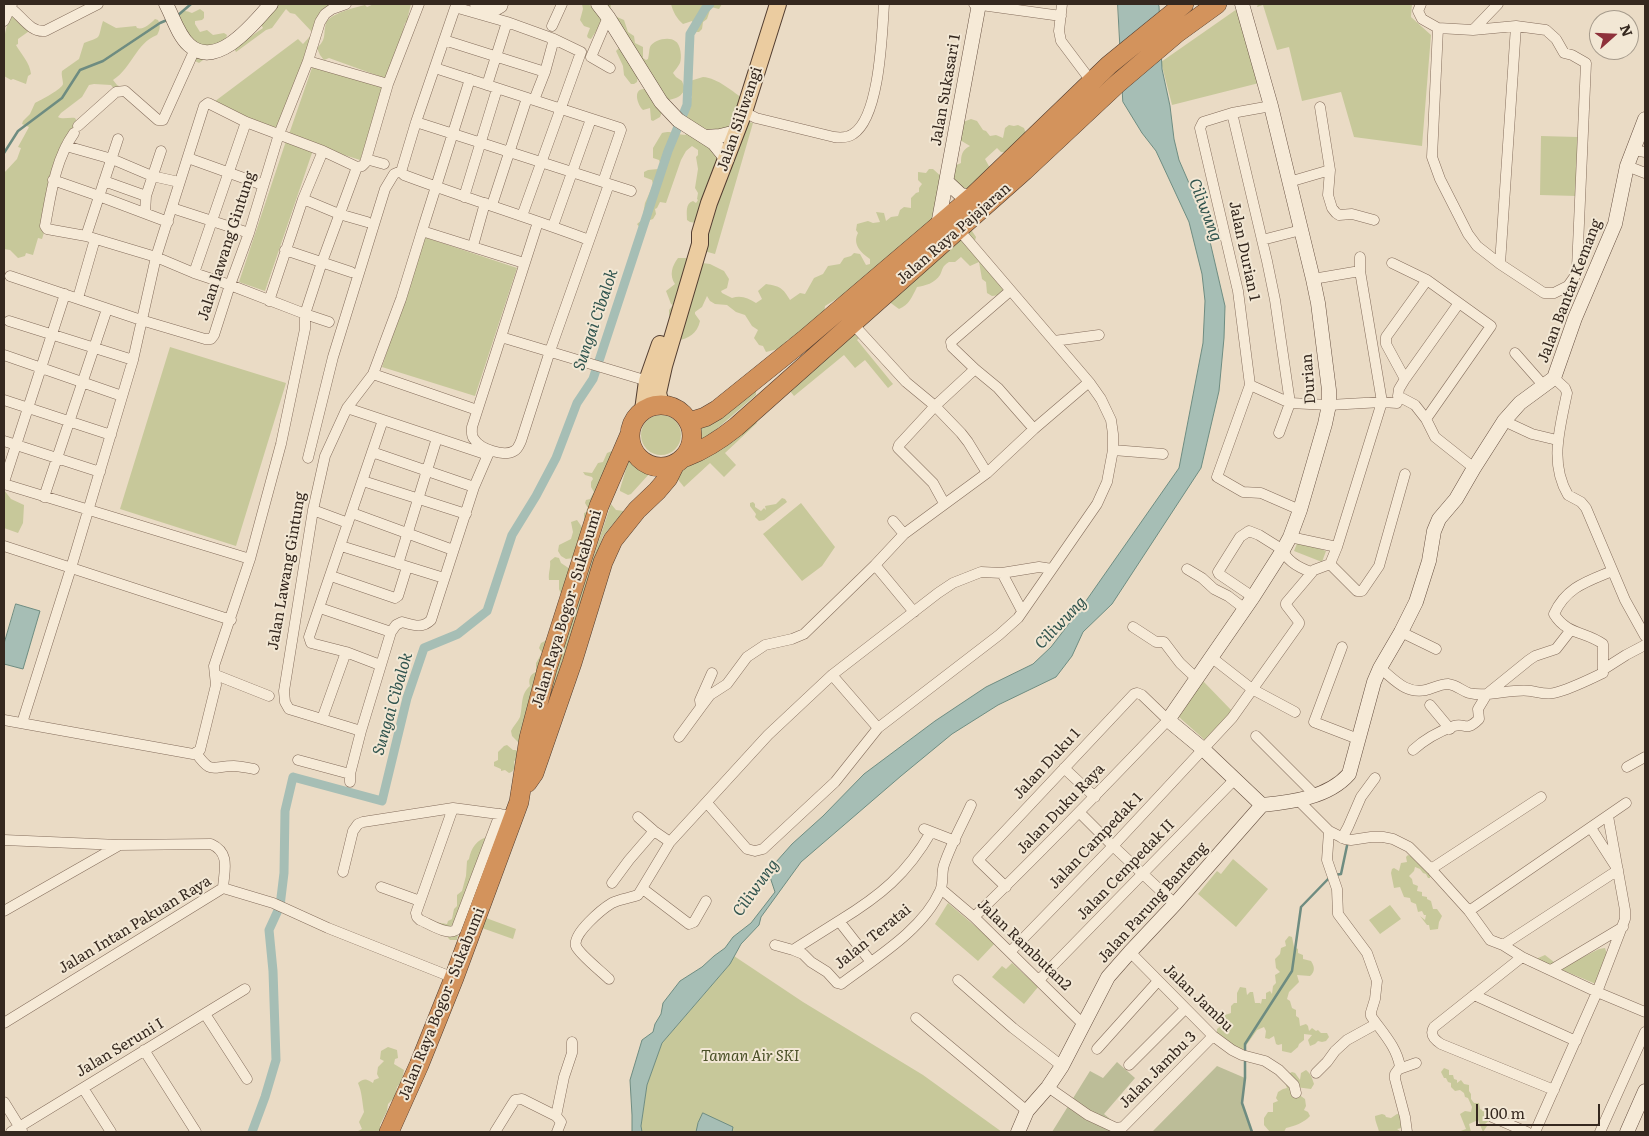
<!DOCTYPE html>
<html>
<head>
<meta charset="utf-8">
<style>
	body { margin:0 }
	#map { position:relative; width:1649px; height:1136px; overflow:hidden; background:#eadbc5; font-family:Literata,serif }
	canvas { display:block }
	.frame { position:absolute; inset:0; border:5px solid #35281f; pointer-events:none }
	.north { position:absolute; left:1589px; top:10px; width:50px; height:50px; box-sizing:border-box; background:#f2e7d4; border:1px solid #a69b8c; border-radius:50%; rotate:70deg; font-size:14px; font-weight:700; line-height:20px; text-align:center; color:#35281f }
	.north::after { content:''; display:block; margin:auto; width:18px; height:22px; background:#8e313b; clip-path:polygon(50% 0,100% 100%,50% 72%,0 100%) }
	.scale { position:absolute; left:1476px; top:1104px; width:124px; height:22px; box-sizing:border-box; border:2px solid #35281f; border-top:0; padding-left:6px; font-size:15px; line-height:18px; white-space:nowrap; color:#35281f; -webkit-text-stroke:4px #f2e7d4; paint-order:stroke }
</style>
</head>
<body>
<div id="map">
<canvas width="1649" height="1136"></canvas>
<div class="frame"></div>
<div class="north">N</div>
<div class="scale">100 m</div>
</div>
<script>
const ctx = document.querySelector('canvas').getContext('2d');
ctx.lineJoin = 'round';
function fillPath(path, color) { ctx.fillStyle = color; ctx.fill(path, 'evenodd'); }
function strokePath(path, color, width, dash) { ctx.strokeStyle = color; ctx.lineWidth = width; ctx.lineCap = dash ? 'butt' : 'round'; ctx.setLineDash(dash || []); ctx.stroke(path); }
function label(font, color, halo, rows, align = 'center') {
  ctx.font = font + ' Literata,serif'; ctx.lineWidth = 4; ctx.setLineDash([]); ctx.textBaseline = 'middle'; ctx.strokeStyle = halo; ctx.fillStyle = color; for (const [text, x, y, turn = 0] of rows) {
    ctx.save(); ctx.translate(x, y); ctx.rotate((+turn || 0) * Math.PI / 180); ctx.textAlign = isNaN(turn) ? turn : align; if (halo) ctx.strokeText(text, 0, 0); ctx.fillText(text, 0, 0); ctx.restore();
  }
}
const green = new Path2D(`
	M277 4H344L322 12 281 135 214 102 298 39 303 44 313 33 295 14 290 13 286 9 272 28 266 30 236 52 234 48 263 28 260 23Z
	M374 4H411L408 16 410 21 405 23 403 31 404 38 387 79 329 58 324 60 320 55 317 48C327 39 323 34 326 23 329 14 356 7 365 5L367 7Z
	M582 4H588L592 7 595 4H611L610 10 591 39 588 38 587 36 590 28 584 26 580 20 583 9Z
	M671 4H722L719 9 711 7 707 19 703 22 702 29 699 32H696L692 21 683 24C677 19 673 12 671 4Z
	M1258 4H1412L1411 17 1431 35 1422 146 1354 137 1341 92 1302 101 1289 47 1277 50 1263 5 1257 7Z
	M200 9 204 12V18L202 20 195 21V24L200 32 207 30 213 35 224 33 227 35 226 38 218 44C211 43 207 47 202 53L203 60 199 63 191 59V49L184 50 180 47 176 16C182 10 185 10 192 13Z
	M1237 9 1263 82 1172 105 1161 62Z
	M13 14 32 29 18 39V44L16 45C21 54 30 63 31 74L28 76 26 84 13 79 11 80 4 76C4 56 1 29 13 14Z
	M617 17 624 20 628 32 634 36 635 43 643 47V58L646 60 648 59C649 55 649 50 650 47 653 40 669 36 675 41 681 44 682 58 680 63 678 67 675 70 673 73L676 77 682 81 685 89C681 97 677 98 669 100L674 106 672 109H663L660 117 653 121 651 120 650 108 643 110C638 106 632 89 644 89 647 89 650 92 653 93L638 75 637 82 634 84H631L624 75 623 66 616 51 619 48 624 50 612 20Z
	M155 19 158 20C161 25 160 30 157 35 136 43 132 68 113 80L117 85 135 94 131 98 118 94 111 85 94 84 89 85 82 97 61 113 58 117C63 120 69 117 75 118L78 123 77 131 79 135 69 147 51 189 57 192 42 239 38 238 33 255 26 253 25 256 18 258 10 250 4 249V173L17 159 21 148 18 147 29 127 22 124 23 121 30 114 35 103C41 100 62 89 63 84 63 79 61 75 62 71L79 59 84 43C103 36 97 40 103 21L116 28 136 26 137 28C144 30 150 24 155 19Z
	M314 62 385 86 360 160 288 137Z
	M703 77C718 78 733 92 745 100L722 159 712 170V180L696 223 690 222 687 220C687 212 685 204 693 201L696 203 698 200 697 199 698 193 695 188 698 169 696 157 698 155V150L692 146 686 151 681 160 666 203 660 202 657 208 655 209 656 214 653 219 650 220 647 226 640 228 637 224 642 220 645 203 653 185 652 180 644 177V172L648 170 658 169 661 165 659 160 653 158V148L662 133C674 130 676 135 686 135 681 126 684 114 691 107L689 102 692 97 690 93 692 89 690 81Z
	M971 119 977 121 983 130 986 131 990 136 996 135 1003 138 1005 128 1009 125 1014 126 1018 125 1024 128 1026 134 1009 153 1001 152 997 148 985 159 990 168 964 230 972 231 976 237 974 244 968 249 984 255 987 270 992 273 1004 290 1000 295 992 296 987 293 986 282 982 279 979 262 970 266 961 257 955 262H949C942 266 943 269 940 275 935 283 925 286 917 287 912 297 909 305 899 309L888 301 843 322 836 317 838 298 825 306 824 314 799 335 787 340 782 348 766 352 763 346 759 345 754 338 758 330 752 326 745 315 736 312 727 305 715 304 710 301 707 296 702 307 695 312V314L700 321C697 334 689 338 677 341L674 322 669 315V310L673 305 671 304 666 291 675 284C669 275 672 266 678 258H696L702 263 710 264 724 271 729 279 727 288 721 291 722 293 732 298C741 295 748 298 756 303L762 299 758 291 766 284C780 286 783 288 790 300L800 293 805 294 814 278 823 274 828 266 840 264 844 258 851 256 854 253 860 254 866 265 870 264V259C861 253 852 244 858 233L856 230 857 224 868 221 873 223 880 222 876 212 884 213 886 221 891 217 898 216 900 210 904 207 911 208V198L916 193 919 192V188L922 184 918 180V172L926 173 929 169H933L944 179 947 217 961 191 952 180 954 166 961 163C961 155 962 150 970 146L960 140 963 122Z
	M742 120 753 123 715 254 704 251Z
	M1541 136 1578 137 1577 196 1540 195Z
	M286 141 313 150 265 291 239 282Z
	M424 237 517 268 475 396 382 367Z
	M850 326 860 337 857 340 893 384 888 388 865 360 855 368 844 355 794 396 783 382Z
	M170 347 286 383 236 546 120 509Z
	M752 390 756 391V395L697 446 696 435 694 429Z
	M746 411 757 423 725 453 736 465 724 477 710 463 684 487 676 477Z
	M641 435a20 20 0 1 1 40 0a20 20 0 1 1-40 0Z
	M612 451 618 453 588 522 584 518V513L587 512 586 511 588 508 585 503 586 500 590 499 594 492 591 487V482L593 479 592 477 585 475 583 472 592 473 598 463 603 462 607 453Z
	M629 459 639 469 650 473 631 494 628 495 620 491V489Z
	M4 490 11 499 24 505 23 523 18 533 4 528Z
	M782 498 785 499 787 502 764 520 759 521 755 517 756 514 750 506V503L753 502 755 504V507L761 511 764 508 766 510 765 506 776 504Z
	M801 503 835 547 822 566 802 581 763 534Z
	M611 504 616 510 624 511 603 536 541 727 525 739 518 742 512 736 511 731C513 726 518 722 520 717 523 706 520 694 530 686 528 680 530 674 536 672V663L542 653 539 648 541 643 547 640 545 702Z
	M577 520 584 530 573 558 566 559 561 556 558 551 559 545 571 539 573 532 571 522Z
	M1298 541 1326 551 1322 562 1294 551Z
	M555 557 559 558 561 563 570 569 562 597 559 589V580H549C548 572 551 568 550 561Z
	M1203 681 1233 712 1207 742 1179 717Z
	M507 745 513 750H516L519 754 518 759 514 761C515 767 515 771 509 773L505 770 501 771V769L494 766V762L498 760V752L504 746Z
	M488 837 489 855 463 929H459L457 940H450L434 922 447 924 448 921 452 919 454 909 457 906V895L462 891 466 876 467 861 469 859C471 848 477 839 488 837Z
	M1408 855 1413 857 1416 862 1426 865 1431 872 1430 878H1428L1426 874 1423 873 1420 869 1415 867 1414 871 1409 876 1412 879 1413 884 1418 886 1417 891 1422 892V896L1427 897V899L1431 901 1433 909H1437L1442 916 1439 922 1438 929 1430 930 1429 925H1427L1420 916 1425 920 1426 915H1424L1422 911 1418 912 1416 904 1411 902 1410 898 1404 897 1400 887 1394 888 1391 873 1392 869 1394 868 1399 871 1401 863 1407 862 1406 857Z
	M1233 859 1268 889 1236 927 1198 894 1217 871 1221 874Z
	M948 903 995 943 978 961 935 924Z
	M1390 905 1401 919 1380 934 1369 920Z
	M486 918 516 929 513 939 482 928Z
	M1289 936 1292 937 1294 947 1298 949V953L1303 955V959L1311 961C1315 967 1315 972 1310 976L1297 975 1299 982 1289 992 1287 999 1290 1001 1292 1008 1296 1010V1016L1299 1018 1300 1026 1306 1024 1308 1026 1309 1031 1312 1028 1316 1031 1318 1030 1321 1033H1327L1329 1037 1326 1041 1322 1042 1318 1041 1315 1044 1310 1046 1308 1040 1312 1035 1304 1034V1040L1299 1044 1298 1047 1291 1053 1282 1051V1044L1278 1045 1276 1044 1274 1036 1269 1039 1265 1038 1266 1031 1264 1027 1257 1030 1240 1054 1217 1033V1029L1221 1026 1220 1023 1222 1021 1225 1020V1015L1231 1013V1006L1234 1003H1237V993L1240 987 1246 988 1247 995 1250 992H1253L1255 1003H1260L1261 1004 1262 999H1266V993L1270 991 1272 994 1273 986 1276 983 1275 975 1280 972 1276 968 1275 959 1280 954 1281 948 1286 946 1285 941Z
	M1605 948 1607 954 1596 984 1536 959 1545 955 1559 966H1565L1599 949Z
	M734 956 803 1002 923 1075 1002 1132H642L641 1126 647 1085 662 1043 730 964Z
	M1012 963 1038 987 1024 1004 992 977 1002 966 1006 969Z
	M388 1047 397 1050 398 1058 395 1059 394 1064 404 1070 402 1081 397 1087 395 1097 388 1104 387 1111 380 1125V1132H356L362 1129 359 1122 364 1112C362 1101 362 1092 358 1083 365 1078 366 1079 373 1083L374 1080 379 1078 377 1074 378 1067 384 1061 380 1059 381 1051Z
	M1444 1068 1449 1070V1075H1453L1454 1079 1457 1080V1083L1461 1080 1464 1084 1469 1085V1091L1471 1094V1099L1474 1103H1479L1480 1109 1484 1111V1117L1490 1120 1485 1124 1487 1126 1483 1132 1478 1120 1469 1124 1471 1132H1458L1466 1129 1460 1114 1465 1111 1471 1112 1472 1107 1468 1098 1465 1097 1464 1093 1460 1090 1455 1091 1451 1087V1083L1448 1082 1446 1078H1444L1441 1072Z
	M1306 1070C1311 1074 1312 1078 1314 1084L1311 1089 1296 1087 1298 1094 1305 1099 1306 1106 1304 1110 1308 1112 1310 1116C1304 1123 1294 1126 1286 1128L1284 1132H1270L1264 1125V1118L1268 1112H1273V1103L1278 1101 1276 1098 1278 1092 1283 1089 1287 1088 1284 1080 1286 1075 1292 1072 1295 1073 1300 1080 1301 1073Z
	M1382 1114 1385 1115 1386 1117 1391 1118 1397 1114 1402 1115V1128L1397 1129 1400 1131 1379 1132C1378 1126 1375 1122 1375 1116Z`);
const cemetery = new Path2D(`
	M1117 1062 1135 1078 1104 1114 1126 1132H1052L1090 1071 1103 1078Z
	M1217 1066 1245 1078 1242 1103 1252 1132H1152Z`);
const water = new Path2D(`
	M1118 4H1158L1159 6 1162 69 1170 106 1174 139 1179 160 1205 220 1225 306 1224 338 1219 391 1201 468 1112 604 1083 632 1072 656 1056 677 998 705 952 734 901 776 801 862 761 917 759 925 741 944 730 964 662 1043 647 1085 641 1126 642 1132H632V1115L630 1080 642 1040 653 1032 655 1024 661 1014 663 1003 680 981 702 967 714 956 725 948 733 937 751 923 775 892 768 871 792 844 823 816 864 774 935 721 986 687 1033 664 1051 647 1081 608 1179 468 1203 343 1205 301 1202 274 1189 222 1156 151 1142 133 1123 102Z
	M16 604 40 611 23 669 4 664V644Z
	M703 1113 733 1127 732 1132H696L698 1123Z`);
const stream = new Path2D(`
	M177 16 191 4
	M4 153 18 131 62 98 80 70 103 61 160 23 167 20
	M1335 875 1341 874 1348 841
	M1245 1053V1044L1292 971 1301 907 1330 877
	M1245 1058V1078L1242 1103 1252 1132`);
const canal = new Path2D(`
	M252 1132 265 1097 276 1060 273 971 269 930 280 906 284 873 285 811 293 777 382 801 407 698 424 648 458 634 487 611 512 535 536 496 556 458 577 403 593 379 668 151 687 105 690 34 705 9 710 4`);
const street = new Path2D(`
	M4 4C19 10 28 33 45 31L98 4
	M475 4 497 10 502 7 503 4
	M974 4 1061 16
	M1062 4 1059 31 1061 41 1091 81
	M1421 4 1418 11 1422 19 1438 28 1473 30 1516 26 1546 30 1556 39 1564 53 1572 55 1586 63 1577 269 1575 276 1568 286 1554 293H1544L1500 264 1477 246 1468 234 1440 179 1432 157 1438 28
	M608 17 591 57 610 68
	M4 21 12 4
	M552 26 562 4
	M1473 30 1498 4
	M444 40 545 72
	M308 61 388 84
	M435 68 620 128 621 130 603 182
	M487 85 507 22
	M534 100 545 72 554 39 507 22 458 8H455L416 122 401 172 404 175C465 198 528 217 589 240
	M1271 106 1232 113 1203 122 1200 128 1238 291 1250 385 1217 477 1243 492 1261 493 1300 510
	M1320 107 1330 170 1328 195 1332 208 1336 213 1339 215 1352 214 1374 220
	M744 112 756 118 834 137C841 138 847 138 853 134 880 117 882 33 884 4
	M1232 113 1267 261 1275 300 1290 403 1279 433
	M416 122 631 191
	M78 126 116 92 125 91 158 120H163L195 49
	M66 146 112 159 152 176 179 182
	M1634 150 1645 152
	M188 158 263 185
	M366 159 384 164
	M1627 166 1645 173
	M53 180 99 196 168 222
	M104 181 146 196
	M1289 182 1330 170
	M464 197 497 89
	M303 199 339 214 367 222
	M492 205 527 98
	M172 208 249 233
	M145 213 146 196 161 151
	M522 216 581 52 554 39
	M538 222 472 427C472 432 471 436 474 439 480 449 504 457 514 451 518 449 519 445 521 441L550 351 609 184
	M553 226 591 119
	M422 231 470 79
	M86 236 118 139
	M1262 240 1301 230
	M473 246 485 203
	M285 250 351 272
	M1392 263 1427 280 1491 326 1426 419
	M1500 264 1516 26
	M194 273 246 122
	M10 276 141 320 205 339H211L214 335 230 285 249 233 279 134 308 61 320 22 325 14 332 9 346 4
	M1313 279 1360 271
	M78 298 95 239
	M269 301 303 199 323 151
	M1459 303 1405 379 1399 389 1398 396 1415 405 1426 419 1435 437 1474 468
	M9 321 133 360
	M329 322 305 314 322 262 357 167
	M852 323 906 382 935 406 961 433 968 442 987 473
	M501 337 651 382
	M1054 341 1099 335
	M1515 353 1544 386
	M4 355 122 396
	M975 369 952 347 951 342 1010 291
	M373 374 477 410
	M1554 378 1565 388 1567 393C1560 428 1549 463 1568 495L1581 502 1586 508 1625 600 1645 636
	M1405 379 1386 344V337L1427 280
	M1250 385 1290 403 1329 405 1382 402 1397 403
	M4 400 111 435
	M347 408 488 455
	M1504 421 1532 434 1557 440
	M4 441 100 472
	M1113 450 1163 454
	M372 452 474 487
	M308 458 333 357 385 189 394 174 401 171
	M363 481 466 514
	M4 482 65 294
	M4 484 250 559
	M44 497 107 309
	M944 503 933 483 898 448 899 445 935 406 975 369 998 388 1034 429
	M313 510 348 523
	M352 513 453 550
	M893 521 904 534
	M1290 537 1337 547
	M4 546 231 620
	M341 546 444 578
	M398 564 437 438
	M1330 564 1337 547 1382 402 1360 271V257
	M1330 564 1357 591H1362L1379 566 1405 474
	M875 565 914 612
	M1187 569 1202 578 1214 589 1228 596 1245 609
	M1002 573 1022 611
	M331 576 395 598 398 596 407 567
	M1253 597 1219 574 1218 572 1240 537 1249 531 1259 535 1283 550C1287 562 1300 568 1311 572
	M320 608 391 632
	M1133 627 1156 642H1164L1180 663 1196 678
	M1401 632 1436 649
	M1342 647 1314 722 1358 739
	M1211 657 1252 689 1295 712
	M380 665 346 652 311 643 309 637 383 420
	M1380 668C1395 680 1405 694 1426 690 1433 688 1441 684 1448 684 1457 685 1462 691 1469 693 1489 698 1511 688 1531 691 1538 692 1546 695 1554 693 1571 689 1588 680 1603 673V644C1585 631 1567 635 1554 614 1566 587 1588 581 1612 571
	M1604 669 1626 655 1645 645
	M216 675 269 696
	M832 675 878 728
	M1430 705 1450 729
	M701 707 710 695 727 684 747 657 765 645 792 639 804 634 875 565 904 534 987 473 1034 429 1089 382
	M322 719 346 652
	M4 720 193 754 200 750 216 685 214 666 250 559 281 444 305 329V314L300 312 230 285 194 273 156 257 86 236 47 229 45 226C51 194 55 160 74 133
	M22 723 71 568 133 360 156 257 204 106 208 103 246 122 323 151 357 167 362 166 365 163 388 84 419 4
	M361 731 289 709 285 702 284 691 313 510 325 456 347 408 373 374 401 299 422 231 524 263
	M1256 736 1315 795
	M679 737 701 707 700 700 712 673
	M1413 750C1424 740 1440 731 1454 726 1465 722 1465 733 1479 719L1478 709 1487 694 1529 660 1535 656 1556 649 1570 631
	M196 753C212 775 211 766 234 766 240 766 247 768 254 769
	M298 760 350 774
	M1627 767 1645 757
	M1064 768 1095 797
	M350 782V774L361 731 391 632 396 625 402 622C413 625 422 629 431 620L474 487 490 450
	M1299 801 1329 831 1345 839 1351 840 1371 837H1383L1393 839 1409 847 1431 869 1469 911 1490 940 1503 945 1522 957 1597 992 1645 1012
	M707 803 747 849 755 851 763 849 835 782 878 728 999 635 1018 618 1097 504 1107 482 1113 450V434L1111 420 1101 399 1089 382 959 230
	M453 808 416 913 417 917 420 920C430 924 447 936 456 930L500 814
	M1080 813 1113 846 1175 904
	M638 817 654 831 670 842
	M924 829 955 841
	M1329 831 1327 860 1337 889 1338 914 1367 953 1377 981 1375 999 1371 1012V1016C1382 1032 1397 1047 1400 1067L1395 1074V1079L1405 1117 1407 1132
	M1342 838 1348 827 1361 797 1375 778
	M4 840 119 845 211 844C231 853 224 871 223 888
	M1431 869 1541 797
	M343 872 353 831 358 824 363 822 453 808 506 815
	M612 883 629 860 654 831
	M381 887 420 901
	M643 889 689 924 694 922 706 901
	M941 889 974 917 1084 1025
	M4 911 118 846
	M1469 911 1626 803
	M974 917C1040 853 1104 787 1168 720L1142 695 1137 693 1134 694 978 860 1006 887
	M839 921C880 896 907 874 931 832
	M775 945 793 950 839 921 871 962
	M1503 945 1618 870 1591 828
	M793 950 803 954 811 962 827 972 837 983 841 984C874 959 923 930 940 891 944 883 941 873 944 865 951 844 962 825 971 805
	M1010 952 1113 846 1232 718 1299 624V622L1286 605V603L1314 570 1330 564
	M1130 952 1213 1036 1232 1050 1242 1055 1265 1061 1279 1070 1294 1085 1296 1093
	M1522 957 1434 1027C1429 1035 1435 1040 1441 1044L1554 1090
	M1551 970 1623 927
	M609 979C602 972 579 954 576 946 572 934 602 909 612 903 620 899 630 898 638 895L670 842 768 735 832 675 938 593 953 583 981 572 1002 573 1039 567 1052 569
	M958 980 1013 1028 1062 1066
	M1039 980 1234 780
	M1474 995 1576 1041
	M205 1014 247 1079
	M916 1018 1027 1111
	M4 1023 223 888 273 903 328 928 454 978
	M1097 1049 1158 981
	M144 1050 196 1132
	M1129 1065 1185 1009
	M1399 1069 1416 1063
	M1316 1073 1327 1062 1335 1051 1347 1040 1376 1024
	M1048 1087 1088 1115 1116 1128 1123 1127 1213 1036
	M83 1088 111 1132
	M4 1102 22 1131
	M556 1116 564 1077 572 1053V1042
	M1492 1117 1527 1132
	M11 1132 245 989
	M495 1132 513 1103 515 1100 522 1099 556 1116 561 1122 557 1132
	M1535 1132 1597 992 1625 919V910L1608 816
	M1600 1132 1645 1032`);
const secondary = new Path2D(`
	M166 4C173 17 178 35 189 45 217 71 255 22 271 4
	M598 4 608 17 661 102 678 120 714 143 727 159
	M1242 4 1271 106 1313 279 1318 303 1329 390V405L1325 424 1300 510 1290 537 1283 550 1253 597 1168 720 1203 749 1262 805
	M705 137 720 136 736 132
	M946 181 961 195 972 197
	M938 225 979 4
	M1262 805C1291 802 1328 798 1349 774L1374 682 1380 668 1401 632 1416 602 1429 561 1434 531 1439 519 1456 499 1474 468 1504 421 1520 403 1554 378 1575 318 1615 224 1627 166 1645 119
	M1018 1132 1027 1111 1048 1087 1062 1066 1108 977 1130 952 1175 904 1262 805
	M1627 1132 1645 1091`);
const primary = new Path2D(`
	M661 404 658 393 664 366 700 244V233L709 203 744 112 778 4
	M643 410 647 381 660 344`);
const highway = new Path2D(`
	M630 436a31 31 0 1 1 62 0a31 31 0 1 1-62 0Z
	M689 422 705 417 717 410 804 340 972 197 1109 65 1184 4
	M686 457C704 450 721 439 736 427L1024 171 1117 84 1177 33 1217 4
	M527 783 534 773 572 663 603 562 613 540 637 510 657 491 668 478 675 464
	M389 1132 419 1065 454 978 519 802 529 738 547 669 599 506 630 434`);
const streetNames = [
	["Jalan Sukasari 1",946,90,-80],
	["Jalan Siliwangi",740,119,-71],
	["Jalan Raya Pajajaran",954,234,-41],
	["Jalan lawang Gintung",227,246,-72],
	["Jalan Durian 1",1244,251,78],
	["Jalan Bantar Kemang",1570,291,-69],
	["Durian",1309,379,-94],
	["Jalan Lawang Gintung",287,571,-80],
	["Jalan Raya Bogor - Sukabumi",567,609,-73],
	["Jalan Duku 1",1047,764,-47],
	["Jalan Duku Raya",1061,809,-46],
	["Jalan Campedak 1",1096,841,-46],
	["Jalan Cempedak II",1126,870,-46],
	["Jalan Parung Banteng",1153,903,-48],
	["Jalan Intan Pakuan Raya",135,925,-31],
	["Jalan Teratai",873,937,-39],
	["Jalan Rambutan2",1024,945,44],
	["Jalan Jambu",1198,998,44],
	["Jalan Raya Bogor - Sukabumi",442,1004,-68],
	["Jalan Seruni I",120,1048,-31],
	["Jalan Jambu 3",1158,1070,-45]
];
const parkNames = [
	["Taman Air SKI",750,1057]
];
const waterNames = [
	["Ciliwung",1205,210,69],
	["Sungai Cibalok",596,320,-71],
	["Ciliwung",1061,623,-46],
	["Sungai Cibalok",393,704,-74],
	["Ciliwung",756,888,-54]
];
fillPath(green, '#c7c89a');
fillPath(cemetery, '#bcbd98');
fillPath(water, '#a6beb5');
strokePath(water, '#6e8c81', 1);
strokePath(stream, '#6e8c81', 2.5);
strokePath(canal, '#a6beb5', 9);
strokePath(street, '#846d5c', 11);
strokePath(secondary, '#664f40', 15);
strokePath(primary, '#523d30', 18);
strokePath(highway, '#523d30', 20);
strokePath(street, '#f6ead7', 10);
strokePath(secondary, '#f6ead7', 14);
strokePath(primary, '#ebcca0', 16);
strokePath(highway, '#d3935c', 19);
label('15px', '#35281f', '#f2e7d4', streetNames);
label('italic 15px', '#4a5027', '#f2e7d4', parkNames);
label('italic 16px', '#30544e', '#f2e7d4', waterNames);
</script>
</body>
</html>
